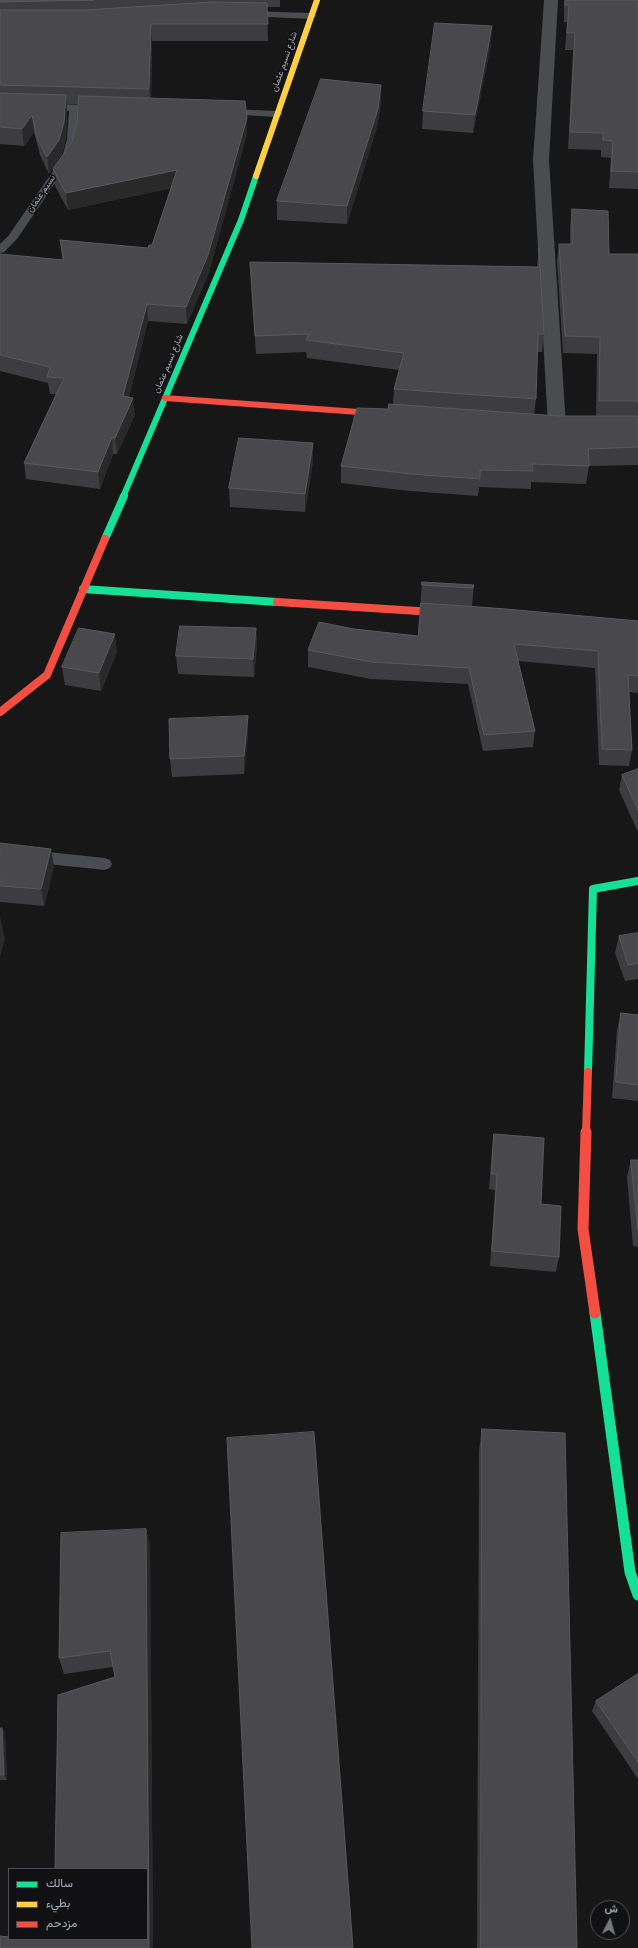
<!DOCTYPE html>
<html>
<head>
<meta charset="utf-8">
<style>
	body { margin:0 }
	#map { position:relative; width:638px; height:1948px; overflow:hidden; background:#171717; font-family:Overpass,Vazirmatn,sans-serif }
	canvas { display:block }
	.legend { position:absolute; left:8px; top:1868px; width:140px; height:72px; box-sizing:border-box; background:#111113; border:1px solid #4d4f55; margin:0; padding:5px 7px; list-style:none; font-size:12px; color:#a8adb8 }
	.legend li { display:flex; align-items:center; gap:8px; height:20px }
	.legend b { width:20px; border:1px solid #4d4f55 }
	.north { position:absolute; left:590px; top:1900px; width:40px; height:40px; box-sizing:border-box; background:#111113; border:1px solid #4d4f55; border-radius:50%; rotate:6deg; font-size:11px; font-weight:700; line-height:16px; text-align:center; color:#a8adb8 }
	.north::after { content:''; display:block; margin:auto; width:14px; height:18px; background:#757880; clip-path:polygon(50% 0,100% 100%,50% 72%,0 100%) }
</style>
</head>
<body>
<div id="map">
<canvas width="638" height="1948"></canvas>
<ul class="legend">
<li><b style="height:5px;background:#16e098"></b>سالك</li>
<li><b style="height:5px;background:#ffcf43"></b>بطيء</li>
<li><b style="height:5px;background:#f24e42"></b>مزدحم</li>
</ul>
<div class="north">ش</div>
</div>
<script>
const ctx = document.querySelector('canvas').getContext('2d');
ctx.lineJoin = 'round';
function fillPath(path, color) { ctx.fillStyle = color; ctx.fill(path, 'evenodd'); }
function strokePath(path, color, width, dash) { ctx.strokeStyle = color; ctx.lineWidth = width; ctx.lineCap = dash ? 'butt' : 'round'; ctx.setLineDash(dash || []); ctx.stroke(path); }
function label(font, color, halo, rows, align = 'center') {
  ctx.font = font + ' Overpass,Vazirmatn,sans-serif'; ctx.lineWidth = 3; ctx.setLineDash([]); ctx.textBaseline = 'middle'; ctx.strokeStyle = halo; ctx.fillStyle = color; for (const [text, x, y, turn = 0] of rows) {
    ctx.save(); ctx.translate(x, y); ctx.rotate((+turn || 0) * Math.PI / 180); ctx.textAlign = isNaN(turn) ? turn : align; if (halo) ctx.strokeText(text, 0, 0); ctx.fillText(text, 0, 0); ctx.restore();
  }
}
const lane = new Path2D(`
	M247 11 312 13 317 16 312 19 244 16 242 14Z
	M47 104 97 105 102 108 97 111H79L77 139 72 158 17 239 4 252 0 253V244L9 235 62 158 67 139 69 111 43 109 42 107 43 105Z
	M227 109 278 111 283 114 278 117 223 114 222 112Z
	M0 847 105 858 110 860 112 864 110 868 105 870 0 859Z`);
const street = new Path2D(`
	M544 0H558L549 160 566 426 563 430 557 432 551 430 548 426 533 160Z`);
const fastFar2 = new Path2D(`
	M123 497 241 220 256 176`);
const fastFar1 = new Path2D(`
	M105 539 124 496
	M83 589 277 602
	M588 1072 593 889 638 881`);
const fast = new Path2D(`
	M595 1313 630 1572 638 1595`);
const slow = new Path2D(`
	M256 176 317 0`);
const jamFar2 = new Path2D(`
	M165 398 386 414`);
const jamFar1 = new Path2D(`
	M277 602 449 613
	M0 712 47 675 105 539
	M586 1133 588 1072`);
const jam = new Path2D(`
	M586 1132 583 1229 595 1313`);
const wall = new Path2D(`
	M0 0H280V7H267L268 41H152L151 98 247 134 209 272 187 324 148 321 129 397 135 415 117 454H113L100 489 26 479 24 463 56 394H50L48 383 0 371V254L62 260 60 240 148 248 152 245 171 188 68 210 55 186 53 169 72 142 77 122 78 104H66L67 112 66 139 61 157 49 174 40 155 34 132 24 146 0 144Z
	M564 0H638V189L609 188 611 158 601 157V150L568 149 573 50H565L567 22H564Z
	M491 44 473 133 422 129 423 111Z
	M381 103 377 127 347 224 277 220V201Z
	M572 209 609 254H638V465L589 466 586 484 531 482V489L479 487 478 496 410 491 341 483V466L388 409 393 404 394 389 399 370 307 358 306 352 256 354 251 280 250 262 537 267 539 248 544 334 542 352H537L536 399 534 414 559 416H596L597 354 563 353 557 261 559 244H570V227Z
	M313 461 305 512 230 507 229 488Z
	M422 582 474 585 472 606 638 621V693L629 692 632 750 629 766 599 765 595 668 518 661 535 731 533 747 483 751 468 684 371 679 308 667V650L354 629 418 636Z
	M256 628 257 646 254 677 178 674 176 656Z
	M117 652 101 691 65 685 62 667Z
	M248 734 244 774 172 777 170 759Z
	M638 769V832L619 790 622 775Z
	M0 843 54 866 44 906 0 902Z
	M638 933V979L625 981 615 953 619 936Z
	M621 1013 638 1015V1101L612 1098 617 1030Z
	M494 1134 541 1204 559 1257 556 1272 490 1266 495 1190 489 1189 492 1149Z
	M631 1160H638V1247L633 1246 627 1177Z
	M482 1429 577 1948H477L479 1450Z
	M146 1529 150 1547 153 1948H0L9 1939H147L115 1677 113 1667 64 1674 59 1658Z
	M638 1674V1779L592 1711 596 1701Z
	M2 1728 5 1734 7 1780H0V1729Z`);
const shadedWall = new Path2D(`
	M151 24 152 41 151 106 149 89Z
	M492 26 491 44 473 133 475 115Z
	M381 85V103L377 127 347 224V206Z
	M66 95 67 112 66 139 61 157 49 174 47 157Z
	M32 115 34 132 24 146 22 129Z
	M247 118V134L209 272 187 324 186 307Z
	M177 170 178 187 68 210 66 193Z
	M147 304 148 321 125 413 123 396Z
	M133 398 135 415 117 454 115 438Z
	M112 437 113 454 100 489 98 472Z
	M313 443V461L305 512V494Z
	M256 628 257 646 254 677 253 659Z
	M115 634 117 652 101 691 99 673Z
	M248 716V734L244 774V756Z
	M51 849 54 866 44 906 41 889Z
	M0 916 5 939 0 957Z
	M146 1529 150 1547 153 1948H149Z
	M2 1728 5 1734 7 1780 4 1775Z`);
const building = new Path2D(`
	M0 0H94L0 2Z
	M566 0H638V172L611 171 613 141 603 140V133L570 132 575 33H567L569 5H565Z
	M212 2 267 3 268 24H151L149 89 0 85V10H85Z
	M435 23 492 26 475 115 423 111Z
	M321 79 381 85 378 109 347 206 277 201Z
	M0 93 66 95 64 122 59 140 47 157 37 138 32 115 22 129 0 127Z
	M79 96 245 101 247 118 208 255 186 307 147 304 123 396 133 398 115 438 112 437 98 472 24 463 64 378 47 377 50 367 0 355V254L64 260 60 240 148 248 149 245H152L177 170 66 193 53 169 72 142 77 122Z
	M572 209 608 211 609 254H638V401H599L600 337 565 336 559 244H572Z
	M539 248 544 334H538L536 399 394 389 404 353 306 340 309 334 255 336 250 262 539 267Z
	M389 404 559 416H638V447L588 449 589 466 532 464 533 471 480 470V479L411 474 341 466 357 408 388 409Z
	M239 438 313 443 305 494 229 488Z
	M422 582 474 585 473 588 422 585Z
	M421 603 506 609 638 621V676L628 675 632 750 602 749 598 651 514 644 535 731 484 735 469 668 372 662 308 650 319 622 354 629 418 636Z
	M180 626 256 628 253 659 176 656Z
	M79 628 115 634 99 673 62 667Z
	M248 716 244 756 170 759 169 719Z
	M638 769V810L622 775Z
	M0 843 51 849 41 889 0 886Z
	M638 933V963L628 965 619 936Z
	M621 1013 638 1015V1085L616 1082Z
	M494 1134 544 1138 541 1204 561 1206 559 1257 492 1251 497 1174H492Z
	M631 1160H638V1230Z
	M482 1429 565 1433 577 1948H481Z
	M314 1432 353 1948H252L227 1438Z
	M146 1529 149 1948H0V1936L9 1937V1939H147V1869H55L58 1695 115 1677 110 1651 59 1658 61 1533Z
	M638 1674V1762L596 1701Z
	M2 1728 4 1775H0V1729Z`);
const farStreetnames = [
	["شارع نسيم عثمان",285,62,-71],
	["نسيم عثمان",42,194,-56],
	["شارع نسيم عثمان",169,364,-67]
];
fillPath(lane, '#4b4c50');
fillPath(street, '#4b4c50');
strokePath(fastFar2, '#16e098', 6);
strokePath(fastFar1, '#16e098', 8);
strokePath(fast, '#16e098', 11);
strokePath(slow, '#ffcf43', 6);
strokePath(jamFar2, '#f24e42', 6);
strokePath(jamFar1, '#f24e42', 8);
strokePath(jam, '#f24e42', 11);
fillPath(wall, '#3d3d3f');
fillPath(shadedWall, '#29292a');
fillPath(building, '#49494c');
strokePath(building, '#58595d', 1);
label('9px', '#a8adb8', '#111113', farStreetnames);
</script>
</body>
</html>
